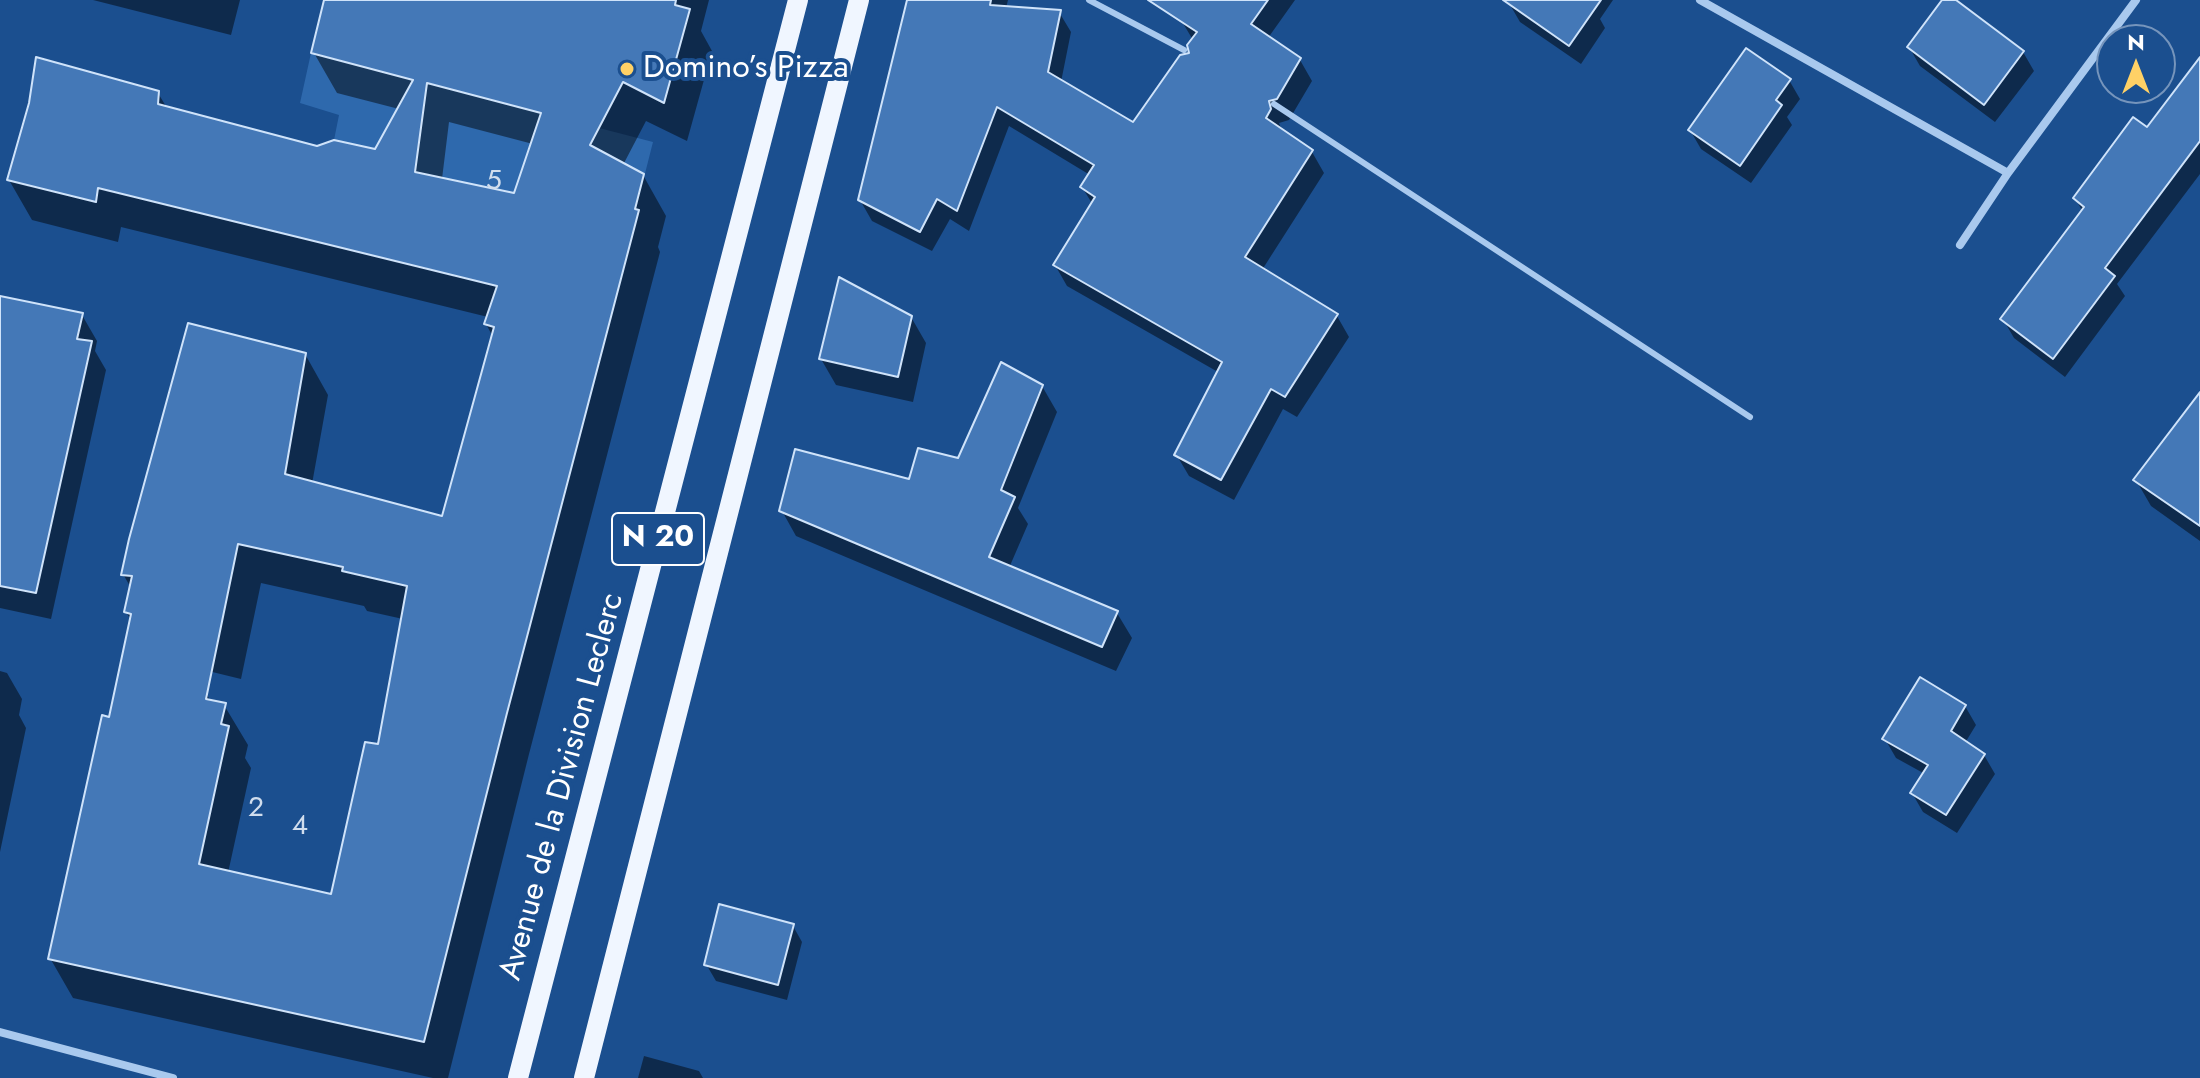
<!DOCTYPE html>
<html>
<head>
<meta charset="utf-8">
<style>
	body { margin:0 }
	#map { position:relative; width:2200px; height:1078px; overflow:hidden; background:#1b4f8f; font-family:Jost,sans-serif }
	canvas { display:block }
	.north { position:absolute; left:2096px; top:24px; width:80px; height:80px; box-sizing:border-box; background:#1b4f8f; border:2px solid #7695bc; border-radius:50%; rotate:0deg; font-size:22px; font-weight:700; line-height:32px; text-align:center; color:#fff }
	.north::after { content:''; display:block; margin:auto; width:28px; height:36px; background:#ffd166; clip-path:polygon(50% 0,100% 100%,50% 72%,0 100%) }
</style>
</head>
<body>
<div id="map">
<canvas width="2200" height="1078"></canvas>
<div class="north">N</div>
</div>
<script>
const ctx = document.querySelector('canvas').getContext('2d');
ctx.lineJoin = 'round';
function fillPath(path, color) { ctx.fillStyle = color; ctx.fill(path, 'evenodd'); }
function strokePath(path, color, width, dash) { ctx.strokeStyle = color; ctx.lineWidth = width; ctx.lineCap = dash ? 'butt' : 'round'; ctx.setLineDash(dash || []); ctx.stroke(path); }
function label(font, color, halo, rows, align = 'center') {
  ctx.font = font + ' Jost,sans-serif'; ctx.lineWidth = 8; ctx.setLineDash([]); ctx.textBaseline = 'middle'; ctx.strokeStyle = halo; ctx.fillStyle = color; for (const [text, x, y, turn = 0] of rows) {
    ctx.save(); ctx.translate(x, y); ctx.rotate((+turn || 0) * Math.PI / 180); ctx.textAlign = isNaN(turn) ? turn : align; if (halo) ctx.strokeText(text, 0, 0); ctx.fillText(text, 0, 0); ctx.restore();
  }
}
const green = new Path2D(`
	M311 53 653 142 636 209 514 193 415 172 417 154 378 144 375 149 334 140 339 115 300 103Z`);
const shadow = new Path2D(`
	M93 0H240L231 35Z
	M326 0H709L701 31 712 51 687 141 646 121 623 165 643 175 666 216 658 247 660 252 529 754 448 1078H433L73 998 50 958 111 719 206 693 211 702 224 705 248 745 245 758 251 768 228 873 333 897 379 747 403 619 367 611 364 606 261 583 241 679 155 658 126 612 131 588 123 574 305 354 328 395 312 484 443 519 493 337 486 324 488 317 121 227 118 242 32 220 9 180 158 93 167 108 317 148 376 152 399 109 337 93 314 53ZM449 122 533 144 516 195 442 179Z
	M911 0H1008L1006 8 1059 12 1071 32 1061 82 1134 125 1191 55 1193 40 1181 20 1194 0H1295L1268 38 1300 60 1312 81 1289 120 1279 123 1282 131 1312 152 1324 173 1262 270 1337 316 1349 337 1297 417 1283 409 1234 500 1189 476 1176 454 1218 372 1067 286 1055 265 1093 205 1082 187 1090 175 1009 126 969 231 950 219 932 251 872 221 860 200Z
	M1511 0H1613L1600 19 1605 28 1581 64 1520 22 1509 3Z
	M1945 0H1953L2023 52 2034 71 1995 122 1920 66 1909 47Z
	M2200 60V174L2117 284 2125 296 2065 377 2014 338 2003 319 2083 212 2075 198 2148 130Z
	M1789 80 1800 99 1787 117 1792 125 1751 183 1701 149 1690 130Z
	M0 297 82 315 97 341 95 351 106 370 51 619 0 608Z
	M911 317 926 343 913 402 836 385 821 359Z
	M1042 386 1057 412 1018 508 1028 524 1009 568 1117 613 1132 638 1116 671 796 536 782 511 910 481 959 460Z
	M2200 395V541L2151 506 2136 480Z
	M0 671 7 673 22 699 19 715 26 728 0 852Z
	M1965 706 1976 725 1965 743 1984 755 1995 774 1957 833 1923 812 1912 793 1925 774 1896 758 1885 739Z
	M793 926 802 942 787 1000 716 981 706 964Z
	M644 1056 699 1071 703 1078H638Z`);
const building = new Path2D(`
	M324 0H676L675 5 690 9 664 103 623 82 590 145 644 174 635 209 639 210 507 713 424 1042 48 959 102 715 109 717 131 614 124 612 132 576 121 575 129 539 188 323 306 353 285 474 442 516 494 327 484 324 497 286 98 188 96 202 7 180 29 103 36 57 159 91 158 104 317 146 334 140 375 149 413 80 311 53ZM427 83 541 113 514 193 415 172ZM238 544 343 567 342 571 407 586 378 744 365 742 331 894 199 864 229 726 221 724 226 703 206 699Z
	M907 0H991L990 5 1061 10 1048 72 1133 122 1180 55 1189 53 1187 45 1197 32 1148 0H1268L1251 24 1301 58 1277 99 1269 101 1271 109 1266 118 1313 150 1245 257 1338 314 1285 397 1271 389 1221 480 1174 455 1222 362 1053 265 1095 197 1080 187 1094 165 997 107 957 211 937 199 920 232 858 200Z
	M1503 0H1601L1569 46Z
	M1942 0H1956L2024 51 1984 105 1907 47Z
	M1746 48 1791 79 1776 100 1782 105 1740 166 1688 130Z
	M2200 57V141L2105 268 2115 276 2053 359 2000 319 2084 207 2073 198 2133 117 2147 127Z
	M839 277 912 316 898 377 819 359Z
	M0 296 83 313 77 339 92 341 36 593 0 586Z
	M1001 362 1043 385 1001 490 1015 497 989 557 1118 611 1102 647 779 511 795 449 909 479 918 448 958 458Z
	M2200 392V526L2133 480Z
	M1920 677 1966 705 1951 731 1985 754 1946 815 1910 793 1928 765 1882 739Z
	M719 904 794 924 778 985 704 965Z`);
const lane = new Path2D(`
	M1089 0 1184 50
	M1274 104 1750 417`);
const street = new Path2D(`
	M1700 0 2008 173 2136 0
	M1960 245 2008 173
	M0 1032 173 1078`);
const primary = new Path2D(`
	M518 1078 798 0
	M584 1078 859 0`);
const markers = [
	[627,69,8,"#ffd166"]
];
const numberNames = [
	["5",494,182],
	["2",256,809],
	["4",300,827]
];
const shields = [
	[658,539,92]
];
const shieldNames = [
	["N 20",658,539]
];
const poiNames = [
	["Domino’s Pizza",643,69]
];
const streetNames = [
	["Avenue de la Division Leclerc",563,787,-75]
];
fillPath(green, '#2e69ad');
fillPath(shadow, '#0007');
fillPath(building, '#4478b7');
strokePath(building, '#cfe3fa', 2);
strokePath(lane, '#a9c9ee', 6);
strokePath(street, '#a9c9ee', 8);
strokePath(primary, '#f0f6ff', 20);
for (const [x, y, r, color] of markers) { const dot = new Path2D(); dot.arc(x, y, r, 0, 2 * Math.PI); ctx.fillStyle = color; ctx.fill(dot); strokePath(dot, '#1b4f8f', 3); }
label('28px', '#d0dded', null, numberNames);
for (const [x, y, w] of shields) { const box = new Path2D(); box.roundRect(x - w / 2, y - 26, w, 52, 6); ctx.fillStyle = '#1b4f8f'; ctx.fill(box); strokePath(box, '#fff', 2); }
label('bold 30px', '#fff', null, shieldNames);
label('32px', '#fff', '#1b4f8f', poiNames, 'left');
label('32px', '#fff', '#1b4f8f', streetNames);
</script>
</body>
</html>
